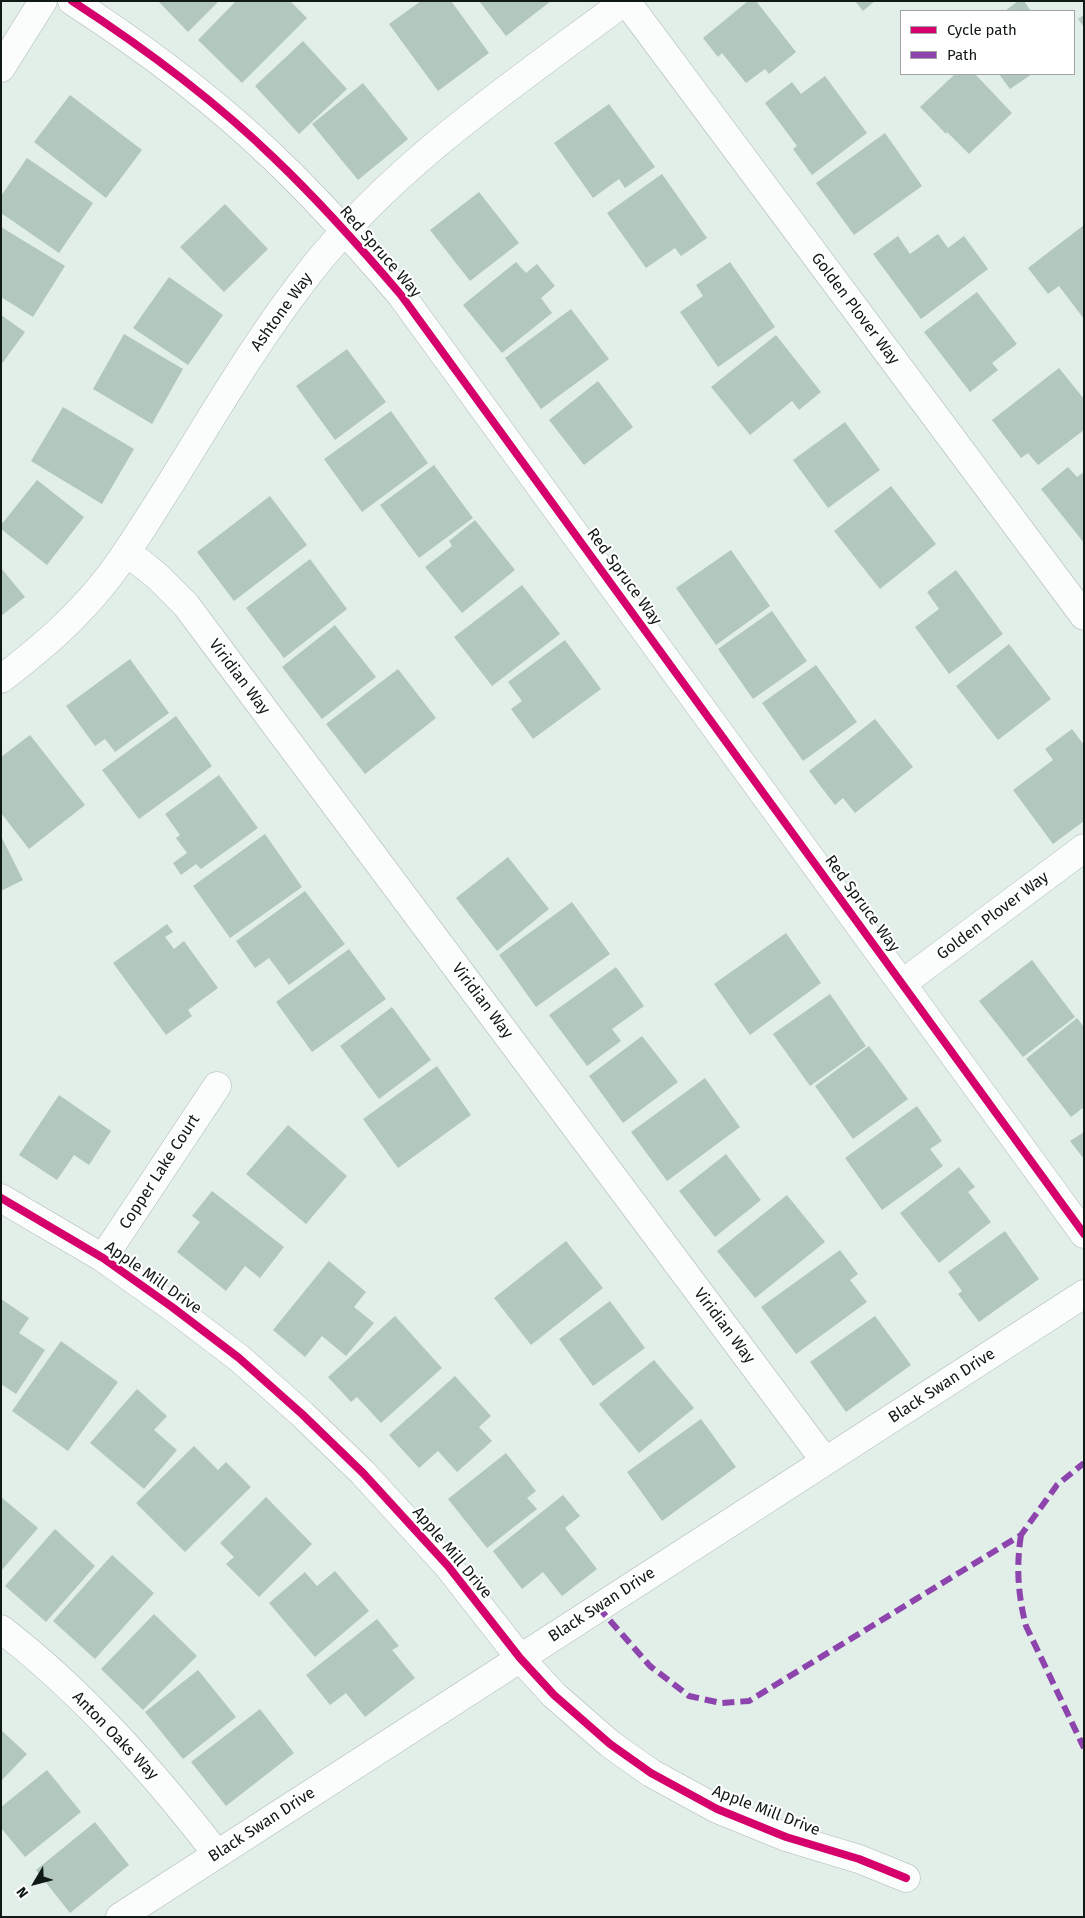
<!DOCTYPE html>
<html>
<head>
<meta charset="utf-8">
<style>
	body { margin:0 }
	#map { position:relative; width:1085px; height:1918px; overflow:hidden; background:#e1efe8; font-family:"Fira Sans",sans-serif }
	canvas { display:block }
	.frame { position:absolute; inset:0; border:2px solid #101915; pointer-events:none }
	.legend { position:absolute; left:900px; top:10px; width:175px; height:65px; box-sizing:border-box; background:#fff; border:1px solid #9fa3a1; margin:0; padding:6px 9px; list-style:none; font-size:15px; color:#101915 }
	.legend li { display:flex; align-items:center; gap:10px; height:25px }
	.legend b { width:25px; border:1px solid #9fa3a1 }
	.north { position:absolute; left:10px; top:1858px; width:50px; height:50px; -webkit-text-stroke:4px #fff; paint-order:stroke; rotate:233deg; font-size:14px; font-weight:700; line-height:20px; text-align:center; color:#101915 }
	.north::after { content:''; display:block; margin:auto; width:18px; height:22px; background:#101915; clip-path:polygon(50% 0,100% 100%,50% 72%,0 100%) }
</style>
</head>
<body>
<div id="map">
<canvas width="1085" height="1918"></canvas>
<div class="frame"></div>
<ul class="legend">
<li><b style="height:6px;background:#d6006c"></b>Cycle path</li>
<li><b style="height:6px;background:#8e44ad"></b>Path</li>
</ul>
<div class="north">N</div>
</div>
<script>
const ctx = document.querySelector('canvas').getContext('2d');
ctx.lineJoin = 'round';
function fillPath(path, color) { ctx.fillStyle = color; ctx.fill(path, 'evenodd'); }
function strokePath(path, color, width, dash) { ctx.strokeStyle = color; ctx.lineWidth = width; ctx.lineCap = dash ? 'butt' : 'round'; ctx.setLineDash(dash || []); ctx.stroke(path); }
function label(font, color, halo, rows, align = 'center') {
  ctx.font = font + ' "Fira Sans",sans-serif'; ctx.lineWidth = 4; ctx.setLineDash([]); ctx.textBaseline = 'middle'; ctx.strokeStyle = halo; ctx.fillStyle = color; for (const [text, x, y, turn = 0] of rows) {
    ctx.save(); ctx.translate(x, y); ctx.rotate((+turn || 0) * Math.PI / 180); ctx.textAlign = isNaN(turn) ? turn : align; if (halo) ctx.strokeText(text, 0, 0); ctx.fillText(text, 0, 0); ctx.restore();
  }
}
const building = new Path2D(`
	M158 1H219L188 32Z
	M236 1H290L307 18 242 83 198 40Z
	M421 1H451L489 53 438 91 389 24Z
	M479 1H551L506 36Z
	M748 1H756L796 52 769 74 765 69 746 83 722 53 718 57 703 38Z
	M855 1H875L863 11Z
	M1018 1H1024L1031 11H1005Z
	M1084 15V27L1078 19Z
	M303 41 347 89 299 134 255 86Z
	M955 74H975L1012 113 969 154 947 132 946 134 920 107Z
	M999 74H1032L1010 89Z
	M825 76 867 133 812 175 793 149 797 146 765 103 792 82 801 94Z
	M363 83 408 139 358 180 312 124Z
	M70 95 142 150 106 198 34 142Z
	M609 104 655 167 625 188 619 179 593 198 554 143Z
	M885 133 922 186 854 235 816 183Z
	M27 158 93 203 59 253 1 213V196Z
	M662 174 707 238 681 256 675 248 646 268 607 213Z
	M479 192 519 243 470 281 430 230Z
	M225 204 268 249 224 292 180 247Z
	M1084 225V319L1059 286 1048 294 1028 268Z
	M1 227 65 266 33 317 1 297Z
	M938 234 948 248 964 236 988 269 921 319 873 254 898 236 910 254Z
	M516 262 526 273 537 264 555 286 541 298 552 313 502 353 463 305Z
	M730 262 775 327 718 367 680 312 703 296 696 285Z
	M169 277 223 315 188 365 133 328Z
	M977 292 1017 344 992 363 998 370 970 392 924 332Z
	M571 309 609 359 541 409 505 358Z
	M1 315 25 332 1 365Z
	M124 334 183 369 152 424 93 389Z
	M776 335 821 392 799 410 792 401 750 435 711 387Z
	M347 349 386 402 335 440 296 386Z
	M1059 368 1084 399V430L1038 465 1028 453 1021 458 992 420Z
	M598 381 633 427 584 465 549 420Z
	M63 407 134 449 102 504 31 461Z
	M391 411 428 463 362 512 324 459Z
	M845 422 880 470 828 508 793 460Z
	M434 465 473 518 419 558 380 505Z
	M1068 467 1077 477 1084 472V543L1041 489Z
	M37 480 84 517 47 565 1 529V525Z
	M891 486 936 544 880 589 834 531Z
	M270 496 307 545 234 601 197 552Z
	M475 520 515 570 462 613 425 567 452 546 449 541Z
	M731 550 770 606 716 645 676 588Z
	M310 559 347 609 284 658 246 608Z
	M1 568 25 597 1 616Z
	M956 570 1003 634 949 674 915 627 939 609 927 592Z
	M522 585 560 634 492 686 454 637Z
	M772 611 807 661 753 699 718 649Z
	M335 625 376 677 322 719 282 667Z
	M565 640 601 689 533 739 511 709 522 701 508 682Z
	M1009 644 1051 699 998 740 956 686Z
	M130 659 169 713 115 752 105 739 95 746 66 706Z
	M816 665 857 722 803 761 762 703Z
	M398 669 436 718 365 774 326 724Z
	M176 716 212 766 139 819 102 770Z
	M875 719 913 767 855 813 843 798 835 805 809 771Z
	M1072 729 1084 745V821L1053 844 1013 790 1053 760 1045 749Z
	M30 735 85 805 29 849 1 813V757Z
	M219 775 258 828 201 869 196 864 181 875 173 863 187 853 176 838 180 835 165 814Z
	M265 834 302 887 230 938 193 886Z
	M1 836 23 880 1 891Z
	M508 857 549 909 497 951 456 898Z
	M305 891 345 944 289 985 269 958 255 968 236 941Z
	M572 902 610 954 536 1007 499 955Z
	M167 924 173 932 165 937 174 949 184 941 218 988 188 1010 192 1016 166 1035 113 963Z
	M786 933 821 983 750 1035 714 984Z
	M349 949 386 999 312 1052 276 1002Z
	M1032 960 1075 1017 1023 1057 979 1001Z
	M616 967 644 1006 612 1029 621 1041 587 1066 549 1015Z
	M830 994 866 1046 810 1086 773 1034Z
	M392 1007 431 1060 379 1099 340 1046Z
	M1077 1018 1084 1027V1107L1071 1117 1026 1059Z
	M642 1036 678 1082 623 1123 589 1076Z
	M869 1046 908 1099 853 1139 815 1086Z
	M437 1066 471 1115 398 1168 363 1119Z
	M705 1078 740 1127 667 1181 631 1132Z
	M59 1095 111 1131 89 1165 74 1155 57 1180 19 1155Z
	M917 1106 942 1141 930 1149 943 1166 882 1210 845 1158Z
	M288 1125 347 1176 306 1224 246 1174Z
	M1084 1132V1159L1070 1141Z
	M726 1154 761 1200 715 1237 679 1191Z
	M959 1167 975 1187 968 1192 991 1222 939 1263 900 1213Z
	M212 1191 284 1247 260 1278 245 1266 226 1291 177 1252 200 1222 192 1216Z
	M787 1195 825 1242 755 1298 717 1251Z
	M1005 1231 1039 1279 979 1322 958 1294 962 1291 948 1272Z
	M566 1241 603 1288 531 1345 494 1298Z
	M840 1250 858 1274 850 1280 867 1302 796 1354 761 1307Z
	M329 1261 366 1292 354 1307 374 1323 346 1356 322 1336 305 1357 273 1330Z
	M1 1299 29 1318 19 1333 45 1350 16 1394 1 1384Z
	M610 1301 645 1348 593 1386 559 1339Z
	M395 1316 442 1368 381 1423 357 1397 351 1402 328 1377Z
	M875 1316 911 1365 846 1412 810 1362Z
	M61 1341 118 1382 68 1451 12 1411Z
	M654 1360 694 1408 639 1453 599 1404Z
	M455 1376 491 1416 479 1427 492 1441 457 1472 438 1451 419 1468 389 1435Z
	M137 1389 167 1416 154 1430 177 1450 144 1489 90 1443Z
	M701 1419 736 1467 662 1521 627 1472Z
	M194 1446 218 1470 226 1462 251 1487 185 1552 136 1503Z
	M506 1453 536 1491 527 1498 537 1509 487 1548 448 1499Z
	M563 1495 580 1516 565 1528 597 1569 562 1596 543 1572 522 1589 493 1551Z
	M1 1497 38 1528 1 1571Z
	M266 1497 312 1544 259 1597 226 1564 234 1557 220 1543Z
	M55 1529 95 1566 46 1622 5 1586Z
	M112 1555 154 1593 95 1659 53 1621Z
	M335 1571 369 1611 315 1657 269 1603 305 1572 317 1586Z
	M154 1614 197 1656 143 1710 101 1669Z
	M377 1619 399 1646 392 1650 415 1678 365 1717 346 1693 330 1705 306 1675Z
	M198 1670 236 1717 183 1759 145 1712Z
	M260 1709 294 1753 226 1806 191 1762Z
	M1 1730 27 1754 1 1781Z
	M47 1770 81 1812 25 1857 1 1828V1807Z
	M95 1822 129 1865 70 1913 36 1870Z`);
const street = new Path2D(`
	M72 1C143 47 214 100 275 159 320 202 361 248 401 295L1084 1234
	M626 1 1084 616
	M1 68 43 1
	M127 552 157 576 186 605 825 1461
	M1 679C30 657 58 634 82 608 117 572 142 528 169 486 215 412 259 336 313 268 399 160 516 83 625 1
	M903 983 1084 848
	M1 1198 103 1258 172 1307 239 1358 302 1414 363 1473 448 1566 520 1658 554 1695 610 1744 651 1773 717 1809 786 1837 859 1859 906 1878
	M103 1258 217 1086
	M1 1629C83 1692 154 1773 217 1854
	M120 1917 1084 1294`);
const quiet = new Path2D(`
	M1021 1535C1016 1567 1018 1595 1026 1626L1084 1748
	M598 1607 650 1666 689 1696 721 1703 749 1701 1021 1535 1057 1485 1084 1463`);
const cycleway = new Path2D(`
	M72 1C143 47 214 100 275 159 320 202 361 248 401 295L1084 1234
	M1 1198 103 1258 172 1307 239 1358 302 1414 363 1473 448 1566 520 1658 554 1695 610 1744 651 1773 717 1809 786 1837 859 1859 906 1878`);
const streetNames = [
	["Red Spruce Way",380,252,49],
	["Golden Plover Way",855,309,53],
	["Ashtone Way",282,312,-54],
	["Red Spruce Way",624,577,54],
	["Viridian Way",239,677,53],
	["Red Spruce Way",862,904,54],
	["Golden Plover Way",993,916,-37],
	["Viridian Way",482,1001,53],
	["Copper Lake Court",160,1172,-57],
	["Apple Mill Drive",153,1278,35],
	["Viridian Way",724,1326,53],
	["Black Swan Drive",942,1386,-33],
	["Apple Mill Drive",452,1553,50],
	["Black Swan Drive",602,1605,-33],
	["Anton Oaks Way",115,1736,46],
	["Apple Mill Drive",766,1811,21],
	["Black Swan Drive",262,1825,-33]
];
fillPath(building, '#b2c7bd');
strokePath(street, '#adb8b2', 29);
strokePath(street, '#fafdfc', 28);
strokePath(quiet, '#8e44ad', 6, [12, 6]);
strokePath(cycleway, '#d6006c', 8);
label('16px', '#101915', '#fff', streetNames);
</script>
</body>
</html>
